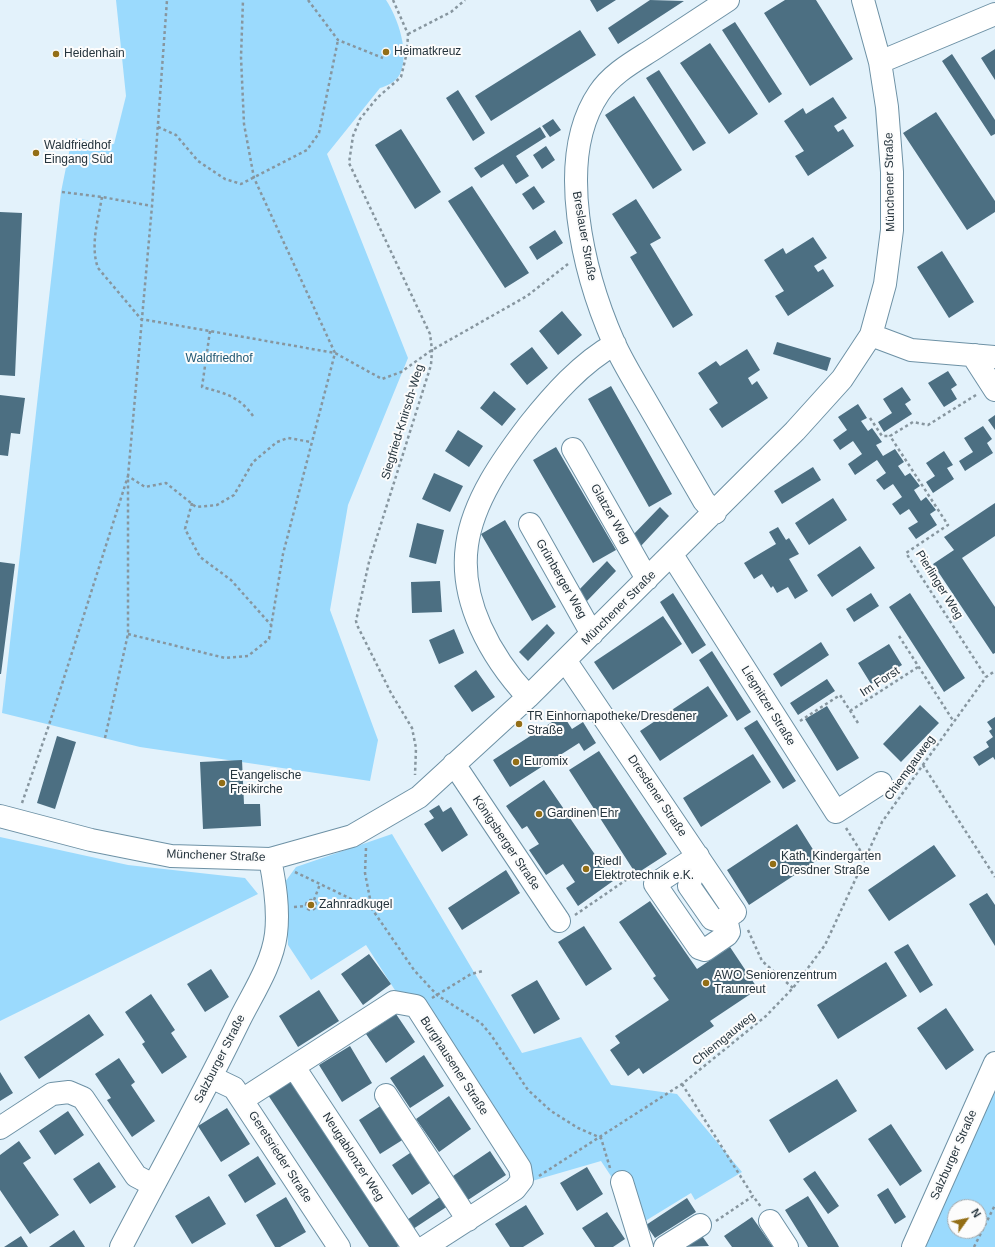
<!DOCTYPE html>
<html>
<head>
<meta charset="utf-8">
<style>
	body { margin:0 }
	#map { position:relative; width:995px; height:1247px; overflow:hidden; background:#e3f2fb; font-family:Helvetica,sans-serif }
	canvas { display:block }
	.north { position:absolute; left:947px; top:1199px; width:40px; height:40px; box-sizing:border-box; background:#fcfcfc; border:1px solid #a6acb0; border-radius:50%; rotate:57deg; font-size:11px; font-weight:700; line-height:16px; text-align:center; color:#25343d }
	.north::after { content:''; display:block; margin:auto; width:14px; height:18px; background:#936e16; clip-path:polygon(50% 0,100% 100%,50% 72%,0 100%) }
</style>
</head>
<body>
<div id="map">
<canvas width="995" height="1247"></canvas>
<div class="north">N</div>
</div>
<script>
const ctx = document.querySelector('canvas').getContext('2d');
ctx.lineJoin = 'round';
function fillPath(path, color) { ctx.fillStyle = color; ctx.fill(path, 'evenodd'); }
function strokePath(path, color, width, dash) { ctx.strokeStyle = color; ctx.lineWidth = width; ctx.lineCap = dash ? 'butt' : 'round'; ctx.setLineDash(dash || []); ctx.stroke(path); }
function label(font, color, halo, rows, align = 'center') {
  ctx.font = font + ' Helvetica,sans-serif'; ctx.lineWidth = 4; ctx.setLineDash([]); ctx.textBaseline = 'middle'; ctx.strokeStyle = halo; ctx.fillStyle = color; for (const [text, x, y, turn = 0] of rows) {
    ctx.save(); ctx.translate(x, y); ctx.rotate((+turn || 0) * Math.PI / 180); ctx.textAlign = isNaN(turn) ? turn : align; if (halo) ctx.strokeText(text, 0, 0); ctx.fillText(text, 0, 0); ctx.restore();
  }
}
const green = new Path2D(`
	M116 0H386C398 18 410 53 400 74 396 82 387 86 380 88L327 154 408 358 348 505 330 610 378 740 370 781 140 747 2 713 61 192 72 138 114 144 126 96Z
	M392 834 522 1053 581 1037 611 1085 677 1094 742 1172 695 1200 691 1193 642 1223 601 1161 532 1181 400 998 366 945 311 980 288 945 285 882 296 867Z
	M0 837 128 865 245 878 258 894 0 1021Z
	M995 1082V1247H923ZM955 1207H979V1231H955Z`);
const building = new Path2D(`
	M590 0H616L597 12Z
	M650 0 684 1 618 44 608 28Z
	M785 0H816L853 59 810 86 764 13Z
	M735 22 782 94 769 103 722 30Z
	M580 30 596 55 491 121 475 96Z
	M710 43 758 114 729 134 680 63Z
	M995 49V80L981 58Z
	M952 54 995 120V134L991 136 942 61Z
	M659 70 706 143 693 151 646 78Z
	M458 90 485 133 473 141 446 98Z
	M634 96 682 170 653 189 605 115Z
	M833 97 847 118 834 126 838 132 843 129 854 146 808 176 795 156 804 151 784 121 803 108 806 114Z
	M936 112 995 201V212L967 230 903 133Z
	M553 119 561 130 550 137 542 126Z
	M540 127 546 137 516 156 529 176 516 184 503 164 481 178 474 168Z
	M401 129 441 192 415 209 375 145Z
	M546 146 555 160 542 169 533 155Z
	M472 186 529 273 505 288 448 201Z
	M534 186 545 202 533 210 522 194Z
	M636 199 661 238 650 244 693 315 673 328 630 257 637 253 612 214Z
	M0 212 22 213 15 376 0 375Z
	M555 230 563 243 537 260 529 247Z
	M813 237 827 258 814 266 818 272 823 269 834 286 788 316 775 296 784 291 764 260 783 248 786 254Z
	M942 251 974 302 949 318 917 267Z
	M562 311 582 335 558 355 539 331Z
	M777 342 831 358 827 371 773 354Z
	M532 347 548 368 527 385 510 364Z
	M747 349 760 370 748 378 752 385 757 381 768 398 722 428 709 409 718 403 698 373 716 361 720 366Z
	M948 371 957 385 951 389 957 399 944 407 928 383Z
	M611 386 672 494 649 507 588 399Z
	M902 387 911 400 905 404 912 414 884 432 878 422 892 413 883 399Z
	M494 391 516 409 502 426 480 408Z
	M0 395 25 398 20 434 11 433 8 456 0 455Z
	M858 404 867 418 861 421 868 431 872 428 882 442 876 445 883 456 895 449 904 462 898 466 905 476 910 473 920 486 914 490 921 501 926 497 936 510 930 514 937 525 916 539 908 528 918 522 909 509 900 515 892 504 902 497 893 484 884 490 876 480 886 473 877 460 855 475 848 464 862 454 853 441 840 450 833 440 847 430 838 417Z
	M995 415V430L988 420Z
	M983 426 992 439 987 443 993 453 965 471 959 461 973 452 964 438Z
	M458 430 483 446 469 467 445 451Z
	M556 447 616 550 593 563 533 460Z
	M944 451 953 465 947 468 954 479 933 493 926 482 935 476 926 463Z
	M813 467 821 480 782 504 774 491Z
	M434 473 463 486 450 512 422 499Z
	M833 498 847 520 809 545 795 523Z
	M995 503V536L962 558 995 607V653L993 654 933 564 954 550 944 537Z
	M660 507 669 516 639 548 629 539Z
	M505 520 556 607 532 621 481 534Z
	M417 523 444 530 436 564 409 557Z
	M778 527 786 540 789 538 799 554 789 559 808 591 795 599 788 587 777 593 773 586 771 588 762 574 754 579 744 563 776 544 769 532Z
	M860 546 875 568 832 597 817 575Z
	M607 561 616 571 586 602 576 593Z
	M0 562 15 564 1 674H0Z
	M440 581 442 612 412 613 411 582Z
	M673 593 706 645 692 654 660 602Z
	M871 593 879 606 854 622 846 609Z
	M910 593 965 678 944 692 889 607Z
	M663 616 682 644 613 690 594 662Z
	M547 624 555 633 528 661 519 652Z
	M454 629 464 653 439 664 429 640Z
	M821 642 829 655 781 687 773 674Z
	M889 644 902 665 871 684 858 663Z
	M712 651 751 712 737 721 699 660Z
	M476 670 495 697 472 712 454 686Z
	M827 679 835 691 798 715 790 703Z
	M708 686 728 716 660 761 640 731Z
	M920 705 939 723 901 762 883 744Z
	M827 706 859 758 837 771 805 719Z
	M563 715 572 729 583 722 596 743 584 751 579 743 510 787 493 760Z
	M995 717V760L993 757 979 766 973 757 989 747 986 742 993 737 989 731 992 729 987 722Z
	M757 720 796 781 783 789 744 728Z
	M57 736 76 742 55 809 37 803Z
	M599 751 667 854 636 874 569 770Z
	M753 754 771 782 701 827 683 798Z
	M242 760 244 804H260L261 826 203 829 200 762Z
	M544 780 613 881 578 906 566 888 575 882 563 864 546 875 529 850 539 844 527 826 522 829 506 806Z
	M439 805 443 812 451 807 468 835 442 852 424 824 434 818 429 811Z
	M797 824 819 859 749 905 727 870Z
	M934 845 956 876 889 921 868 890Z
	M506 870 520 893 462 930 448 908Z
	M987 893 995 905V946L969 904Z
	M650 901 697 969 730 947 758 989 710 1021 714 1026 643 1074 639 1068 628 1076 610 1050 620 1043 615 1036 669 1000 653 978 656 976 619 922Z
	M584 926 612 969 586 986 558 942Z
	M908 944 933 985 920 993 894 952Z
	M369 954 391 984 363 1005 341 974Z
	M886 962 907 996 838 1039 817 1005Z
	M211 969 229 997 205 1012 187 984Z
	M537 980 560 1019 534 1034 511 995Z
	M319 990 339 1021 298 1047 279 1016Z
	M151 994 175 1030 171 1033 187 1057 162 1074 142 1044 145 1042 125 1012Z
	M946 1008 974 1050 946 1070 917 1028Z
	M89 1014 104 1035 39 1079 24 1057Z
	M396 1014 415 1042 386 1063 366 1034Z
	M350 1046 372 1083 342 1102 319 1065Z
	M424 1055 444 1086 410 1108 390 1078Z
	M119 1058 135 1082 131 1085 155 1121 132 1137 107 1100 111 1098 95 1074Z
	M0 1072 13 1093 0 1101Z
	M291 1075 403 1243 397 1247H369L266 1092Z
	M837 1079 857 1111 789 1153 769 1120Z
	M449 1096 471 1129 439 1152 416 1119Z
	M382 1105 404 1139 380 1154 359 1120Z
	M227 1108 250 1144 221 1162 198 1126Z
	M68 1111 84 1135 55 1155 39 1131Z
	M891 1124 922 1171 900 1186 868 1139Z
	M19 1141 31 1158 23 1163 59 1215 30 1234 0 1190V1155Z
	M413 1151 433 1181 412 1195 392 1165Z
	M490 1151 506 1175 468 1200 453 1176Z
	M258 1156 276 1184 245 1203 228 1175Z
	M99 1162 116 1187 90 1204 73 1179Z
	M587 1167 603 1194 577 1211 560 1183Z
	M815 1171 839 1206 828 1214 803 1179Z
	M888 1188 906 1217 895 1224 877 1195Z
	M444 1194 451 1204 410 1231 404 1222Z
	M209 1196 226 1224 192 1244 175 1216Z
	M808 1196 837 1243 839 1247H808L785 1210Z
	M286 1197 306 1232 280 1247H275L256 1215Z
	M687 1198 696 1212 655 1238 646 1225Z
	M526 1205 544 1234 523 1247H510L495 1224Z
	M607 1212 625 1239 613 1247H595L582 1228Z
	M752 1217 773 1247H732L724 1236Z
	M74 1230 85 1247H49Z
	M700 1233 709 1246 678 1247Z
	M21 1236 28 1247H4Z`);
const path = new Path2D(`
	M308 0 338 40 383 58
	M393 0 408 34 407 52 401 77 377 98 360 119 353 136 349 163 430 334 432 350 431 365 369 562 356 621 357 625 391 693 412 728 416 748 415 775
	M408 34 451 12 465 0
	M158 127 176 135 198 161 225 179 241 184 307 150 319 133 338 40
	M62 192 102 197 152 206
	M102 197C98 220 90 246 98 268L141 319 335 353 382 379 401 372 432 350 527 296 568 264
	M210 331 202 387C224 393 239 396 253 416
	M976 395 928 425 913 422 890 436 948 525 906 553 986 677
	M870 418 882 436H890
	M192 503 185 529 200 557 231 580 271 625
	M128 634 225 658 248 656 269 639 283 554 335 353 254 178 244 124 241 57 243 0
	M899 636 954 722
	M850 711 918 667
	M800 721 840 695 858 723
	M105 738 128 634V476L152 206 167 0
	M923 765 995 877
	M22 803 49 725 128 476 145 487 166 483 196 507 217 505 234 495 253 462 277 442 288 438 311 442
	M846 828 865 858
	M366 848 365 873 372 909
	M295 872 372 909 414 970 437 995 481 1023 491 1035 528 1090 551 1111 578 1128 601 1138 610 1168
	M306 905a5 5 0 1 1 10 0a5 5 0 1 1-10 0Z
	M314 900 320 884
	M294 907 306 906
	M575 915 626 880 638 878
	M748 930 762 961 793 988
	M432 998 471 974 483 971
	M682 1084 753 1196
	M539 1176 682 1084 766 1016 793 988 825 945 882 822 986 677 995 671
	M716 1221 753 1196 761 1207
	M974 1247 995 1205`);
const minor = new Path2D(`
	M880 62 995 14
	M871 335 911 350 995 357
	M975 355V359L995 390
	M573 449 647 579
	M715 513 704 501C685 468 665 434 646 401 635 382 623 363 614 343 584 275 554 159 599 93 612 73 635 61 655 48 679 32 704 16 728 0
	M530 524 592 634
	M672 555 836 812 881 783
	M565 661 569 666 735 912 726 918 729 932 727 935 705 950 699 948 655 884 698 856
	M528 697C491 657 459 601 467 545 473 501 503 459 529 425 553 395 581 363 615 344
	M454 764 559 921
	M0 816 91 840 171 856 270 859 352 836 419 797 528 697 795 431 842 379 871 335 885 284 892 230V172L887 107 880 62 863 0
	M698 856 689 886 712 919 719 921 726 918
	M294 1067 413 1247
	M211 1077 234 1088 339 1247
	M386 1095 468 1220
	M242 1100 394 1002 416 1006 520 1168 522 1180 515 1189 425 1247
	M0 1128 52 1094 69 1092 83 1098 136 1176 153 1185
	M622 1182 642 1247
	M770 1221 787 1247
	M121 1247C160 1172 201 1099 238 1023 251 996 272 966 276 934 279 909 275 884 270 859
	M665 1247 700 1225
	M913 1247 995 1063`);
const markers = [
	[386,52,4,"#936e16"],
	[56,54,4,"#936e16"],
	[36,153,4,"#936e16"],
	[519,724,4,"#936e16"],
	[516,762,4,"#936e16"],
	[222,783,4,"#936e16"],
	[539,814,4,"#936e16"],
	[773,864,4,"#936e16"],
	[586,869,4,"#936e16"],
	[311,905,4,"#936e16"],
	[706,983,4,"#936e16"]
];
const poiNames = [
	["Heimatkreuz",394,52],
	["Heidenhain",64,54],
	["Waldfriedhof",44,146],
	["Eingang Süd",44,160],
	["TR Einhornapotheke/Dresdener",527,717],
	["Straße",527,731],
	["Euromix",524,762],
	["Evangelische",230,776],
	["Freikirche",230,790],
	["Gardinen Ehr",547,814],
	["Kath. Kindergarten",781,857],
	["Dresdner Straße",781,871],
	["Riedl",594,862],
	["Elektrotechnik e.K.",594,876],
	["Zahnradkugel",319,905],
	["AWO Seniorenzentrum",714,976],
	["Traunreut",714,990]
];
const streetNames = [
	["Münchener Straße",890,182,-91],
	["Breslauer Straße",584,236,80],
	["Siegfried-Knirsch-Weg",403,422,-73],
	["Glatzer Weg",610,514,60],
	["Grünberger Weg",561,579,60],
	["Pierlinger Weg",939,585,58],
	["Münchener Straße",619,608,-45],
	["Im Forst",880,682,-33],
	["Liegnitzer Straße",768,706,58],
	["Chiemgauweg",910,768,-54],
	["Dresdener Straße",657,796,56],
	["Königsberger Straße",506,843,56],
	["Münchener Straße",216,856,2],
	["Chiemgauweg",724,1039,-39],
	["Salzburger Straße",220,1059,-63],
	["Burghausener Straße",454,1066,57],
	["Salzburger Straße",954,1155,-66],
	["Geretsrieder Straße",280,1157,57],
	["Neugablonzer Weg",353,1157,57]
];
const parkNames = [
	["Waldfriedhof",219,359]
];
fillPath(green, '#9bdafd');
fillPath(building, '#4c6f82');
strokePath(minor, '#6d91a5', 24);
strokePath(path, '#87969f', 2.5, [3, 3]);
strokePath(minor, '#fff', 22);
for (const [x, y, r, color] of markers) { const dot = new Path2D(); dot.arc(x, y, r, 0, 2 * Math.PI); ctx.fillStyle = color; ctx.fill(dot); strokePath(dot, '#fcfcfc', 1.5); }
label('12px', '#25343d', '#fcfcfc', poiNames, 'left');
label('12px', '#25343d', '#fcfcfc', streetNames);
label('12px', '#205873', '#fcfcfc', parkNames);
</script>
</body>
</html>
